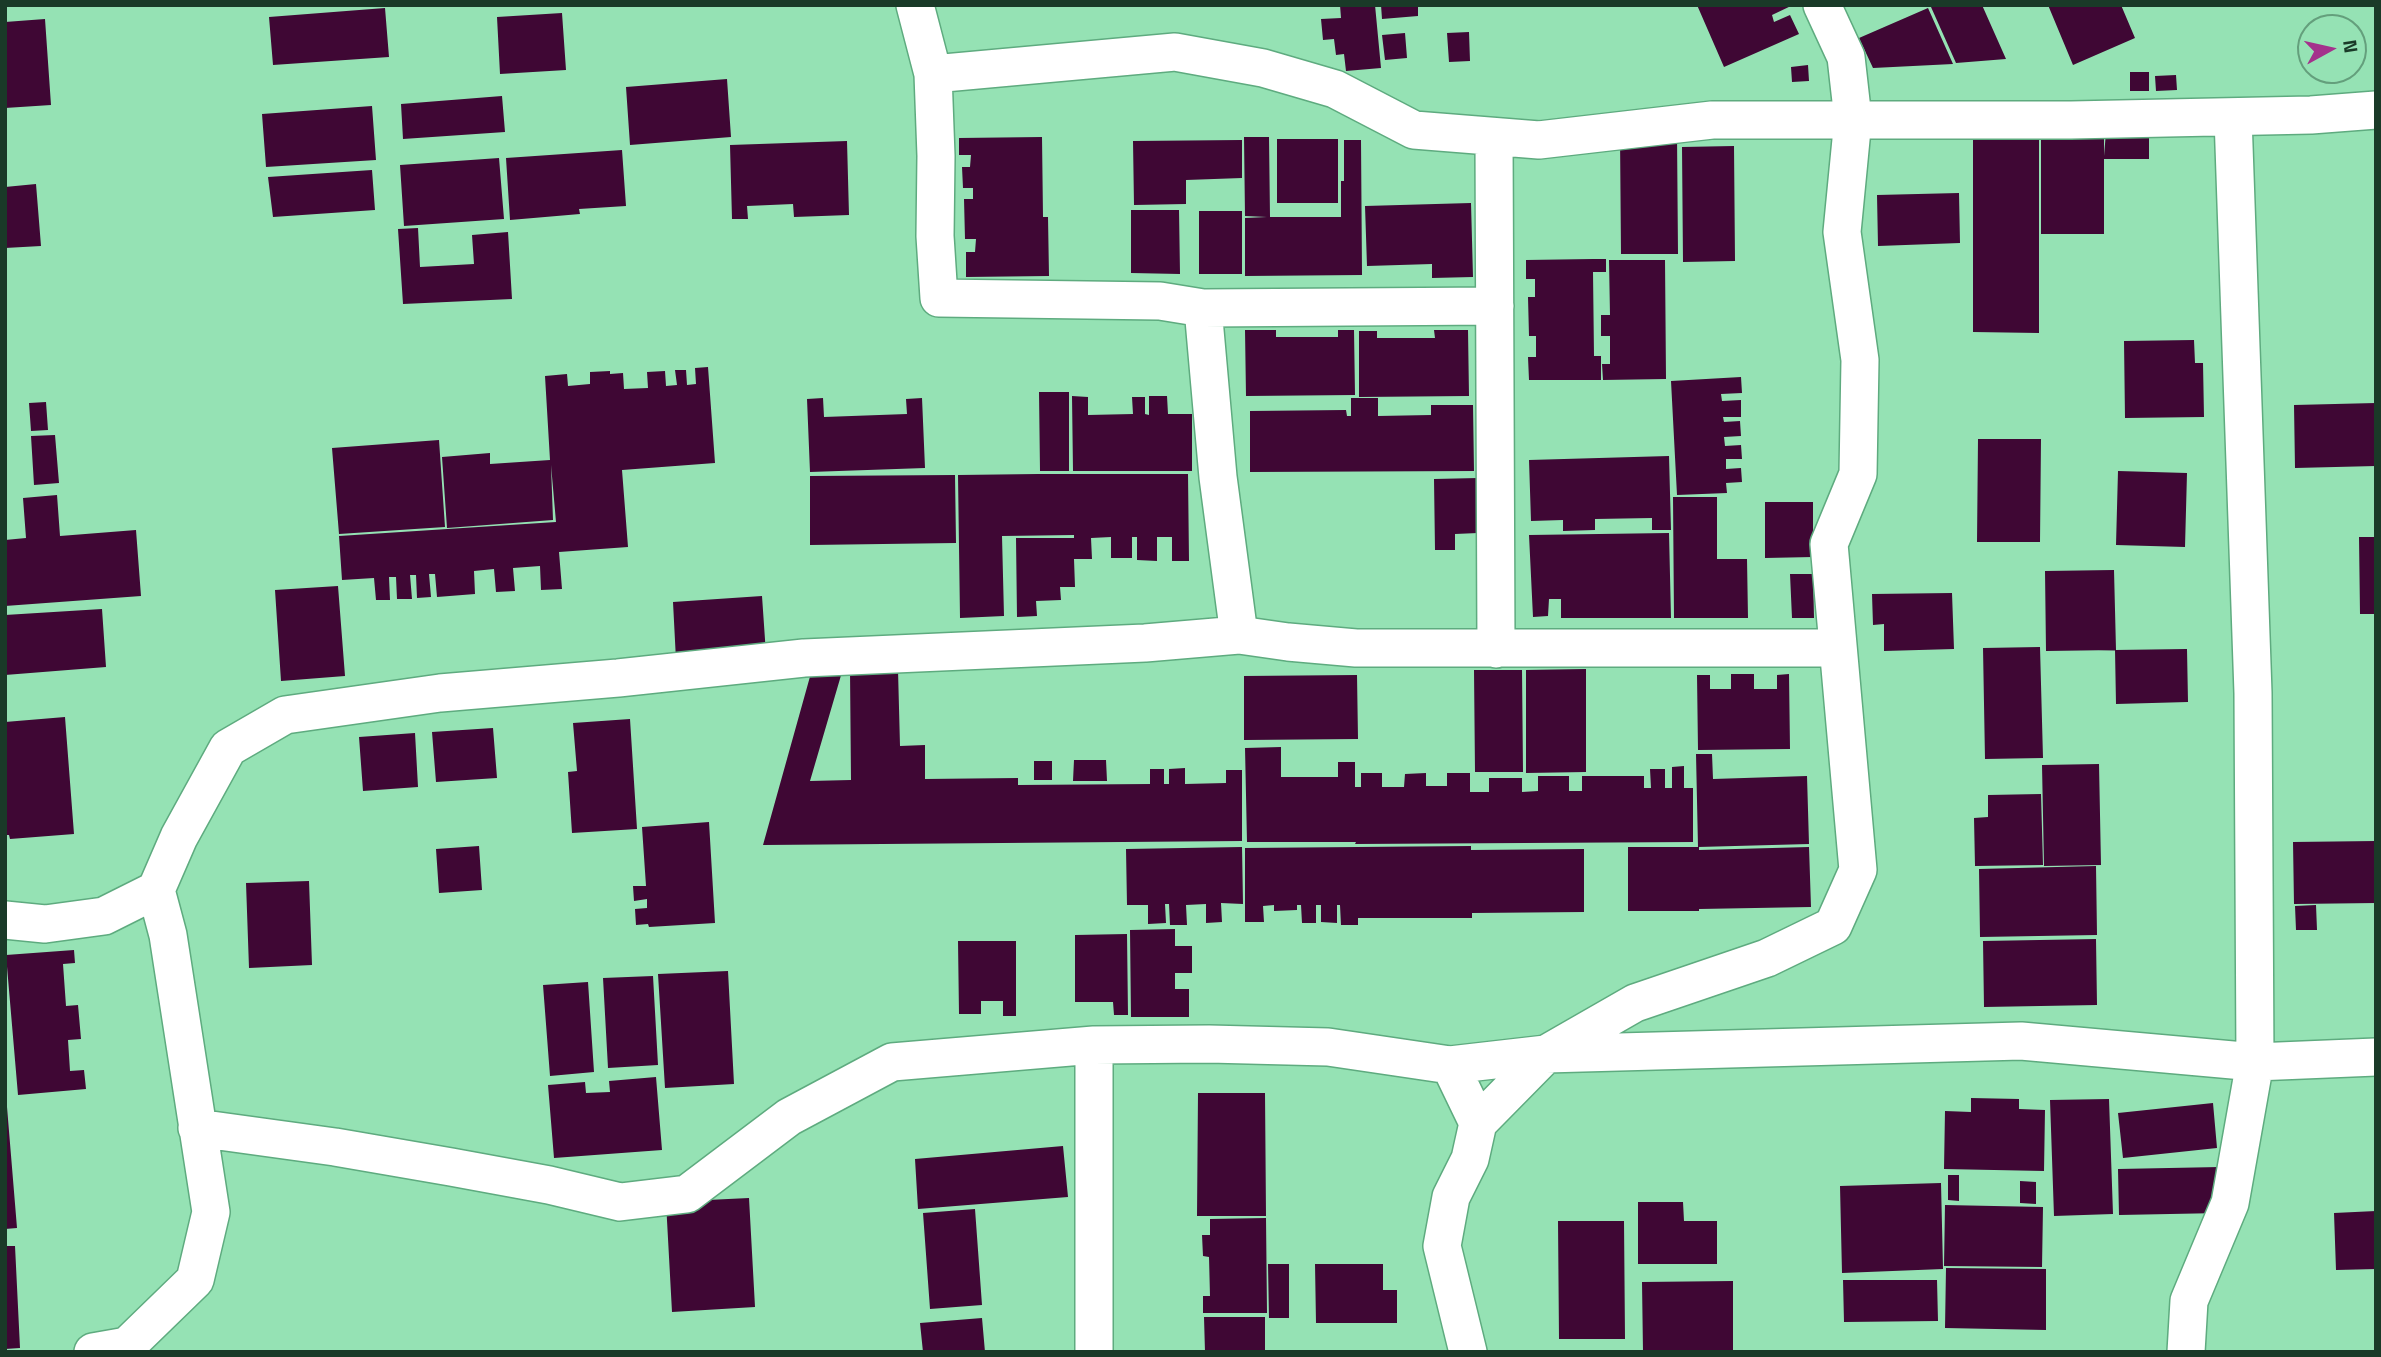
<!DOCTYPE html>
<html>
<head>
<meta charset="utf-8">
<style>
	body { margin:0 }
	#map { position:relative; width:2381px; height:1357px; overflow:hidden; background:#95e2b4; font-family:"Titillium Web",sans-serif }
	canvas { display:block }
	.frame { position:absolute; inset:0; border:7px solid #1a3a28; pointer-events:none }
	.north { position:absolute; left:2297px; top:14px; width:70px; height:70px; box-sizing:border-box; background:#95e2b4; border:2px solid #649f7c; border-radius:50%; rotate:82deg; font-size:19px; font-weight:700; line-height:28px; text-align:center; color:#1a3a28 }
	.north::after { content:''; display:block; margin:auto; width:24px; height:32px; background:#a4318c; clip-path:polygon(50% 0,100% 100%,50% 72%,0 100%) }
</style>
</head>
<body>
<div id="map">
<canvas width="2381" height="1357"></canvas>
<div class="frame"></div>
<div class="north">N</div>
</div>
<script>
const ctx = document.querySelector('canvas').getContext('2d');
ctx.lineJoin = 'round';
function fillPath(path, color) { ctx.fillStyle = color; ctx.fill(path, 'evenodd'); }
function strokePath(path, color, width, dash) { ctx.strokeStyle = color; ctx.lineWidth = width; ctx.lineCap = dash ? 'butt' : 'round'; ctx.setLineDash(dash || []); ctx.stroke(path); }
const building = new Path2D(`
	M1340 5H1375L1381 68 1346 71 1344 54 1336 55 1334 39 1323 40 1321 19 1341 18Z
	M1381 5H1418V16L1382 19Z
	M1697 5H1793L1772 15 1774 22 1790 15 1799 34 1724 67Z
	M1934 5H1982L2006 59 1956 63 1931 7Z
	M2048 5H2121L2135 38 2073 65Z
	M385 8 389 57 273 65 269 17Z
	M1928 8 1953 64 1873 68 1859 38Z
	M562 13 566 70 500 74 497 17Z
	M45 19 51 105 5 108V22Z
	M1469 32 1470 61 1449 62 1447 33Z
	M1405 33 1407 58 1385 60 1382 35Z
	M1808 65 1809 81 1792 82 1791 67Z
	M2130 72H2149V91H2130Z
	M2176 75 2177 90 2156 91 2155 76Z
	M727 79 731 137 630 145 626 87Z
	M502 96 505 132 403 139 401 104Z
	M372 106 376 160 266 167 262 114Z
	M2041 130H2104V156L2106 132H2149V159H2104V234H2041Z
	M1973 131H2039V333L1973 332Z
	M1620 135H1677L1678 254H1621Z
	M1042 137 1043 217H1048L1049 276 966 277V252H975L976 239H965L964 199H973V188H963L962 167H970L971 155H959V138Z
	M1244 137H1269L1270 217H1341V181H1344V140H1361L1362 275 1245 276V218L1267 217 1245 216Z
	M1277 139H1338V203H1277Z
	M1242 140V178L1186 180V204L1134 205 1133 141Z
	M847 141 849 215 794 217 793 204 747 206 748 219H732L730 145Z
	M1734 146 1735 261 1683 262 1682 147Z
	M622 150 626 206 579 209 580 214 510 220 506 158Z
	M499 158 504 219 404 226 400 165Z
	M372 170 375 210 273 217 268 177Z
	M36 184 41 246 5 248V187Z
	M1959 193 1960 243 1878 246 1877 195Z
	M1471 203 1473 277 1432 278V264L1367 266 1365 206Z
	M1131 210H1179L1180 274 1131 273Z
	M1199 211H1242V274H1199Z
	M418 228 420 267 474 264 472 235 508 232 512 299 403 304 398 229Z
	M1593 259H1606V272H1593L1594 356H1601V380H1529L1528 357H1536V336H1529L1528 297H1535V279H1526V260Z
	M1609 260H1665L1666 379 1603 380 1602 364H1610V336H1601V315H1610Z
	M1245 330H1276V337H1338V330H1354L1355 395 1246 396Z
	M1434 330H1468L1469 396 1359 397V331H1377V338H1435Z
	M2194 340 2195 363H2203L2204 417 2125 418 2124 341Z
	M708 367 715 463 622 470 628 547 559 552 562 589 541 590 540 566 513 568 515 591 496 592 494 569 474 571 475 594 437 597 435 574H429L431 597 417 598 416 575H410L412 599H397L396 577H389L390 600H376L374 578 342 580 339 536 556 522 551 465 553 520 447 528 442 457 490 453V464L550 460 545 376 567 374 568 386 590 384V372L610 371V374L623 373 624 389 648 388 647 372 665 371 666 386 677 385 675 370H686L687 385 696 384 695 368Z
	M1741 377 1742 393 1721 394 1722 401 1741 400V417H1723L1724 422 1740 421 1741 436 1724 437 1725 446 1741 445 1742 459H1726V469L1741 468 1742 482 1726 483 1727 493 1677 495 1671 381Z
	M1039 392H1069V471H1040Z
	M1072 396 1088 397V415L1133 414 1132 397H1145V414L1149 415V396H1167L1168 414H1192V471H1073Z
	M823 398 824 417 907 414 906 399 922 398 925 468 810 472 807 399Z
	M1351 398H1378V416L1431 415V405H1473L1474 471 1250 472V411L1346 410 1347 416H1351Z
	M46 402 48 430 31 431 29 403Z
	M2376 403V466L2295 468 2294 405Z
	M55 435 59 483 34 485 31 436Z
	M1978 439H2041L2040 542H1977Z
	M439 440 445 527 339 534 332 448Z
	M1669 456 1671 530H1652V518L1595 519V530L1563 531V520L1531 521 1529 460Z
	M2118 471 2187 473 2185 547 2116 545Z
	M1038 474H1188L1189 561H1172V537H1157V561L1137 560V537H1132V558H1111V537L1091 538 1092 559H1074L1075 587H1060L1061 600 1036 601 1037 616 1017 617 1016 538H1074V535L1002 536 1004 616 960 618 958 475Z
	M955 475 956 543 810 545V476Z
	M1478 478V533L1455 534V550H1435L1434 479Z
	M57 495 60 536 136 530 141 596 5 606V540L26 538 23 498Z
	M1673 497H1717V559H1747L1748 618H1674Z
	M1765 502H1813V557L1765 558Z
	M1669 533 1671 618H1561V599H1549L1548 616 1533 617 1529 535Z
	M2359 537H2376V614H2360Z
	M2114 570 2116 650 2046 651 2045 571Z
	M1790 574H1813L1814 618H1792Z
	M338 586 345 676 281 681 275 590Z
	M1952 593 1954 649 1884 651V624L1873 625 1872 594Z
	M762 596 766 654 676 660 673 602Z
	M102 609 106 667 5 675V615Z
	M2040 647 2043 758 1985 759 1983 648Z
	M2187 649 2188 702 2116 704 2115 650Z
	M1586 669V772L1526 773V670Z
	M850 670H898L900 746 925 745V779L1018 778V785L1150 784V769H1164V784H1169V769L1185 768V784L1226 783V770H1242V841L763 845 811 673 842 672 810 781 851 780Z
	M1474 670H1522L1523 772H1475Z
	M1731 674H1754V689H1777V675L1789 674 1790 749 1698 750 1697 675H1710V689H1731Z
	M1357 675 1358 739 1244 740V676Z
	M65 717 74 834 10 839 9 835H5V722Z
	M630 719 637 829 572 833 568 772 577 771 573 723Z
	M493 728 497 778 436 782 432 732Z
	M415 733 418 787 363 791 359 737Z
	M1281 747V777H1338V762H1355V787H1361V773H1382V787H1404L1405 774 1426 773V786H1447V773H1470V792H1489V778H1522V792L1538 791V776H1569V791H1582V776H1644V788H1651L1650 769H1665V788H1672V767L1684 766V788H1693V842L1355 844 1356 842H1247L1245 748Z
	M1696 754H1712L1713 779 1807 776 1809 844 1698 847Z
	M1074 760H1106L1107 781H1073Z
	M1034 761H1052V780H1034Z
	M2099 764 2101 865 2044 866 2042 765Z
	M2041 794 2043 865 1975 866 1974 818 1988 817V795Z
	M709 822 715 923 649 927 648 924 636 925 635 909 647 908V899L634 901 633 886H646L642 827Z
	M2376 841V903L2294 904 2293 842Z
	M479 846 482 890 439 893 436 849Z
	M1471 846V850L1584 849V912L1472 913V918H1358V925H1341L1340 905H1337V923L1321 922V905H1316V923H1302L1301 905H1297V910L1274 911V905L1263 906 1264 922H1245V848Z
	M1242 847 1243 904 1221 903 1222 922 1206 923V904L1186 905 1187 925H1170L1169 904H1165L1166 923 1148 924V905H1127L1126 849Z
	M1628 847H1699V850L1809 847 1811 907 1699 909V911H1628Z
	M2096 866 2097 935 1980 937 1979 869Z
	M309 881 312 965 249 968 246 883Z
	M2316 905 2317 930H2296L2295 906Z
	M1175 929V946H1192V973H1175V989H1189V1017H1131L1130 930Z
	M1127 934 1128 1015H1114L1113 1002H1075V935Z
	M2096 939 2097 1005 1984 1007 1983 941Z
	M958 941H1016V1016H1003V1001H981V1014H959Z
	M74 950 75 963 63 964 66 1006 78 1005 81 1039 68 1040 70 1071 84 1070 86 1089 18 1095 6 955Z
	M728 971 734 1084 665 1088 658 974Z
	M653 976 658 1065 608 1068 603 978Z
	M588 982 594 1072 550 1076 543 985Z
	M656 1077 662 1150 554 1158 548 1085 585 1082 586 1093 610 1092 609 1081Z
	M1198 1093H1265L1266 1216H1197Z
	M1971 1098 2019 1099V1109L2045 1110 2044 1171 1944 1169 1945 1111 1971 1112Z
	M2109 1099 2113 1214 2054 1216 2050 1100Z
	M2213 1103 2217 1148 2123 1158 2118 1113Z
	M7 1107 17 1228 5 1229V1108Z
	M1063 1146 1068 1197 918 1209 915 1159Z
	M2220 1167 2221 1213 2119 1215 2118 1169Z
	M1948 1175H1959V1201L1948 1200Z
	M2020 1181 2036 1182V1204L2020 1203Z
	M1941 1183 1943 1269 1842 1273 1840 1186Z
	M749 1198 755 1307 672 1312 666 1202Z
	M1638 1202H1683L1684 1221H1717V1264H1638Z
	M1945 1205 2043 1207 2042 1267 1944 1266Z
	M975 1209 982 1305 930 1309 923 1213Z
	M2376 1211V1269L2336 1270 2334 1213Z
	M1266 1218 1267 1313H1203V1296H1210L1209 1257 1203 1256 1202 1235H1210V1219Z
	M1558 1221H1624L1625 1339H1559Z
	M5 1246H15L20 1348 5 1349Z
	M1268 1264H1289V1318H1269Z
	M1315 1264H1383V1290H1397V1323H1316Z
	M1946 1268 2046 1269V1330L1945 1328Z
	M1843 1280H1937L1938 1321 1844 1322Z
	M1733 1281V1352H1643L1642 1282Z
	M1204 1317H1265V1352H1205Z
	M982 1318 985 1352H923L920 1323Z`);
const street = new Path2D(`
	M915 5 933 74 936 156 935 236 939 298 1160 301 1203 308 1495 306
	M933 74 1175 52 1263 68 1335 89 1414 130 1539 140 1712 120H2071L2311 115 2376 110
	M1494 137 1496 649
	M1203 308 1218 477 1239 635
	M5 920 45 924 104 916 156 890 179 837 228 748 285 715 440 693 618 678 804 658 1145 643 1239 635 1288 642 1356 648H1838
	M1094 1045V1352
	M1450 1065 1478 1123
	M197 1128 335 1147 451 1167 549 1185 620 1202 687 1194 789 1117 892 1062 1094 1045 1209 1044 1328 1047 1450 1065 1546 1054 2021 1041 2255 1062 2376 1057
	M93 1352 127 1346 195 1280 211 1212 168 935 156 890
	M1468 1352 1442 1246 1451 1197 1470 1159 1478 1123 1546 1054 1635 1003 1767 958 1833 926 1858 870 1829 544 1858 474 1860 360 1842 232 1853 119 1846 57 1822 5
	M2186 1352 2189 1301 2230 1203 2255 1062 2253 693 2233 117`);
fillPath(building, '#3f0734');
strokePath(street, '#5eab7f', 40);
strokePath(street, '#fff', 37);
</script>
</body>
</html>
